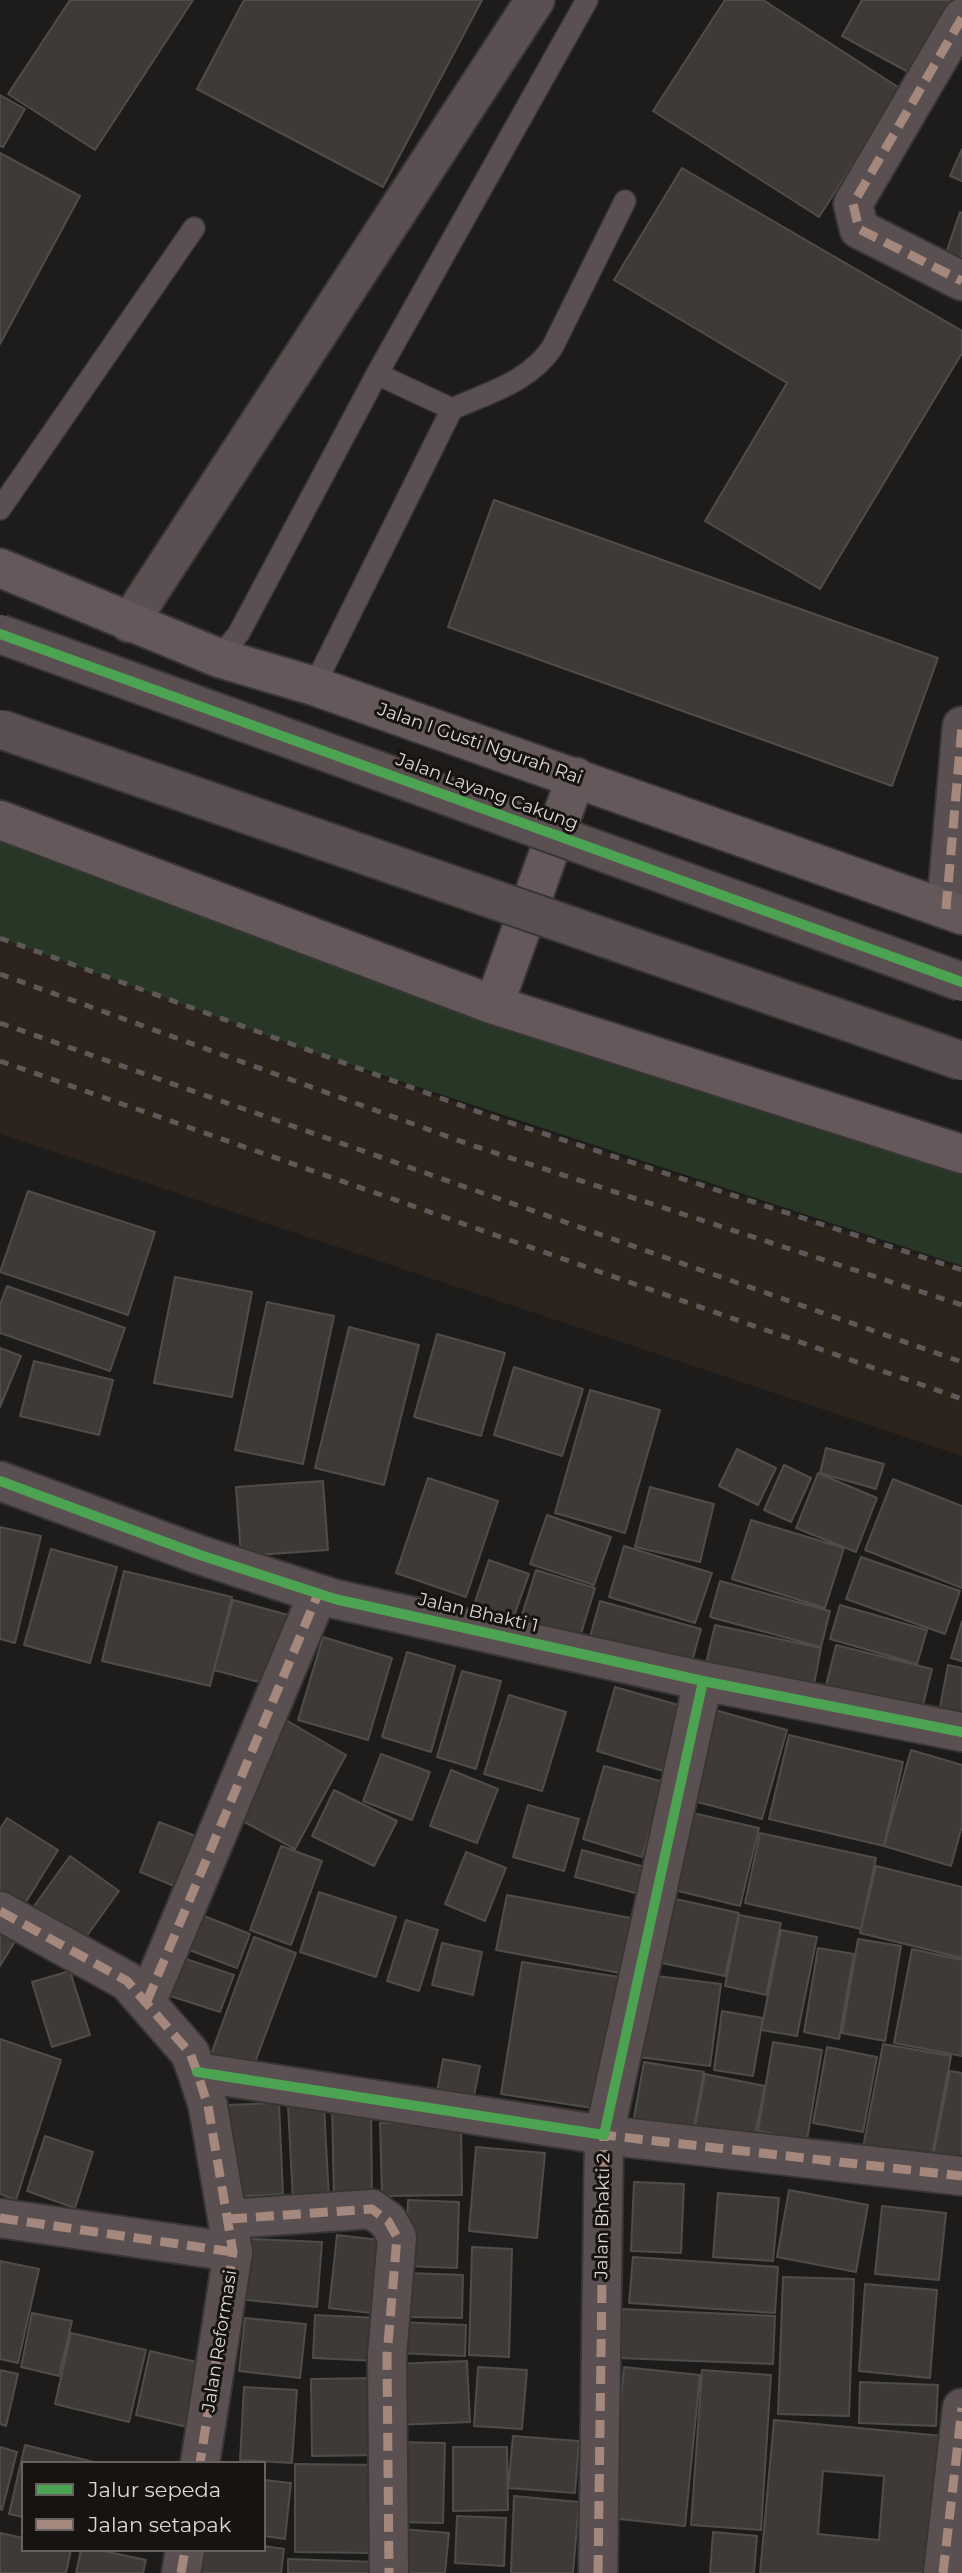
<!DOCTYPE html>
<html>
<head>
<meta charset="utf-8">
<style>
	body { margin:0 }
	#map { position:relative; width:962px; height:2573px; overflow:hidden; background:#1e1c1a; font-family:Montserrat,sans-serif }
	canvas { display:block }
	.legend { position:absolute; left:21px; top:2461px; width:245px; height:91px; box-sizing:border-box; background:#171310; border:2px solid #65625f; margin:0; padding:9px 12px; list-style:none; font-size:21px; color:#dbd8d6 }
	.legend li { display:flex; align-items:center; gap:14px; height:35px }
	.legend b { width:35px; border:2px solid #65625f }
</style>
</head>
<body>
<div id="map">
<canvas width="962" height="2573"></canvas>
<ul class="legend">
<li><b style="height:9px;background:#4ca352"></b>Jalur sepeda</li>
<li><b style="height:9px;background:#a5887d"></b>Jalan setapak</li>
</ul>
</div>
<script>
const ctx = document.querySelector('canvas').getContext('2d');
ctx.lineJoin = 'round';
function fillPath(path, color) { ctx.fillStyle = color; ctx.fill(path, 'evenodd'); }
function strokePath(path, color, width, dash) { ctx.strokeStyle = color; ctx.lineWidth = width; ctx.lineCap = dash ? 'butt' : 'round'; ctx.setLineDash(dash || []); ctx.stroke(path); }
function label(font, color, halo, rows, align = 'center') {
  ctx.font = font + ' Montserrat,sans-serif'; ctx.lineWidth = 6; ctx.setLineDash([]); ctx.textBaseline = 'middle'; ctx.strokeStyle = halo; ctx.fillStyle = color; for (const [text, x, y, turn = 0] of rows) {
    ctx.save(); ctx.translate(x, y); ctx.rotate((+turn || 0) * Math.PI / 180); ctx.textAlign = isNaN(turn) ? turn : align; if (halo) ctx.strokeText(text, 0, 0); ctx.fillText(text, 0, 0); ctx.restore();
  }
}
const built = new Path2D(`
	M0 938 412 1088 962 1270V1456L0 1134Z`);
const green = new Path2D(`
	M0 820 962 1154V1266L321 1055 0 938Z`);
const building = new Path2D(`
	M70 0H193L95 150 8 94Z
	M244 0H482L383 187 197 89Z
	M725 0H763L901 89 819 217 653 111Z
	M862 0H950L910 73 842 36Z
	M0 95 25 109 3 147 0 146Z
	M962 149V181L950 176Z
	M0 153 80 196 0 344Z
	M682 168 962 331V353L820 589 705 521 787 383 614 280Z
	M960 212 962 213V262L945 256Z
	M494 500 938 658 892 786 448 627Z
	M28 1191 155 1232 128 1315 0 1272Z
	M175 1277 252 1292 232 1397 154 1383Z
	M7 1286 125 1328 110 1371 0 1333V1305Z
	M267 1302 334 1316 303 1464 235 1450Z
	M349 1327 419 1345 384 1485 315 1468Z
	M437 1334 505 1353 481 1436 414 1417Z
	M0 1348 21 1356 0 1407Z
	M34 1361 113 1380 99 1435 20 1416Z
	M514 1367 583 1389 562 1456 494 1435Z
	M590 1390 660 1410 625 1533 555 1513Z
	M826 1448 884 1464 876 1489 820 1473Z
	M737 1449 776 1468 758 1505 719 1486Z
	M784 1465 811 1478 791 1522 764 1510Z
	M818 1473 877 1498 856 1552 796 1528Z
	M428 1478 498 1501 466 1597 396 1573Z
	M893 1479 962 1506V1588L865 1550Z
	M323 1481 328 1550 241 1556 236 1487Z
	M650 1487 714 1504 700 1562 635 1547Z
	M547 1515 611 1537 594 1585 530 1564Z
	M751 1520 844 1548 825 1608 732 1579Z
	M0 1527 41 1536 15 1643 0 1639Z
	M624 1546 712 1573 695 1623 609 1597Z
	M51 1549 117 1567 90 1663 24 1645Z
	M861 1557 960 1591 945 1634 846 1599Z
	M489 1560 529 1574 509 1630 470 1617Z
	M536 1570 595 1588 576 1650 517 1631Z
	M124 1571 232 1597 210 1686 102 1661Z
	M720 1581 830 1611 821 1647 710 1617Z
	M233 1600 303 1619 270 1685 214 1670Z
	M600 1601 701 1629 689 1672 588 1644Z
	M840 1605 927 1630 917 1664 830 1639Z
	M962 1621V1661L951 1658Z
	M715 1625 821 1648 812 1695 704 1672Z
	M323 1637 392 1658 368 1740 298 1720Z
	M836 1645 932 1669 919 1721 823 1697Z
	M407 1652 455 1666 431 1752 382 1737Z
	M948 1665 962 1668V1729L937 1723Z
	M462 1671 501 1681 476 1769 437 1757Z
	M615 1687 682 1706 663 1771 597 1751Z
	M509 1695 566 1712 542 1791 484 1774Z
	M711 1709 787 1730 762 1819 686 1799Z
	M279 1716 346 1755 295 1849 237 1818Z
	M789 1735 903 1762 884 1846 769 1819Z
	M911 1750 962 1765V1826L951 1866 884 1846Z
	M381 1754 430 1772 412 1820 363 1801Z
	M604 1766 664 1782 642 1857 583 1839Z
	M451 1770 498 1789 477 1843 430 1826Z
	M334 1790 397 1821 374 1866 312 1836Z
	M528 1805 579 1819 564 1871 513 1857Z
	M684 1811 759 1828 740 1906 666 1888Z
	M7 1818 58 1850 18 1915 0 1903V1829Z
	M159 1822 209 1841 189 1892 140 1872Z
	M760 1833 876 1858 861 1929 745 1903Z
	M281 1846 322 1861 291 1945 250 1930Z
	M582 1850 645 1867 639 1894 575 1877Z
	M466 1852 506 1868 485 1921 445 1904Z
	M70 1856 119 1891 76 1951 27 1916Z
	M876 1866 962 1887V1958L860 1933Z
	M319 1892 396 1917 376 1977 300 1952Z
	M507 1895 631 1918 620 1973 496 1950Z
	M671 1898 739 1913 725 1976 657 1962Z
	M194 1912 250 1934 237 1968 184 1948Z
	M739 1915 781 1923 766 1995 725 1986Z
	M406 1920 438 1930 419 1991 387 1981Z
	M0 1924 19 1935 0 1966Z
	M781 1930 817 1937 797 2036 761 2030Z
	M254 1937 296 1953 251 2073 210 2057Z
	M858 1939 901 1946 885 2041 842 2033Z
	M442 1943 482 1952 473 1995 432 1985Z
	M818 1948 854 1954 839 2039 804 2032Z
	M912 1949 962 1960V2056L894 2043Z
	M177 1956 234 1975 220 2012 164 1994Z
	M522 1962 620 1977 599 2109 501 2094Z
	M70 1971 90 2035 52 2047 32 1982Z
	M641 1974 721 1984 710 2066 630 2056Z
	M722 2011 763 2018 753 2076 714 2070Z
	M0 2039 61 2060 16 2200 0 2194Z
	M773 2042 822 2050 807 2140 758 2131Z
	M883 2044 951 2056 929 2171 861 2158Z
	M827 2047 877 2057 863 2132 813 2123Z
	M443 2059 480 2066 472 2105 436 2097Z
	M644 2062 704 2072 691 2143 631 2134Z
	M950 2071 962 2073V2172L931 2166Z
	M705 2074 765 2086 752 2149 693 2138Z
	M279 2103 283 2194 231 2197 227 2105Z
	M332 2104H371L372 2199H334Z
	M324 2105 329 2199 293 2200 288 2106Z
	M461 2122 462 2195 382 2196 380 2123Z
	M45 2136 93 2152 75 2208 27 2191Z
	M476 2147 545 2153 537 2238 469 2231Z
	M634 2182 684 2184 681 2253 631 2251Z
	M789 2190 868 2205 856 2272 777 2257Z
	M718 2193 779 2198 773 2261 713 2257Z
	M408 2200 459 2202 457 2268 405 2266Z
	M882 2206 946 2213 939 2280 875 2274Z
	M337 2235 388 2241 380 2314 329 2308Z
	M251 2239 322 2242 317 2307 246 2300Z
	M472 2247 512 2249 509 2357 469 2355Z
	M633 2257 778 2267 775 2313 629 2303Z
	M0 2261 39 2269 18 2363 0 2359Z
	M409 2273 463 2275 462 2318 408 2317Z
	M783 2277 854 2279 849 2416 778 2414Z
	M865 2284 937 2290 930 2378 859 2371Z
	M621 2309 775 2316 773 2364 619 2358Z
	M32 2313 72 2321 59 2376 21 2367Z
	M315 2315 380 2318 378 2361 313 2358Z
	M245 2318 306 2324 300 2378 239 2371Z
	M400 2322 466 2325 465 2356 398 2353Z
	M71 2333 146 2350 129 2422 55 2404Z
	M150 2351 201 2363 187 2427 136 2415Z
	M467 2361 470 2422 395 2425 393 2364Z
	M478 2367 527 2370 522 2429 474 2426Z
	M624 2367 700 2375 685 2526 610 2518Z
	M0 2370 18 2374 6 2426 0 2424Z
	M702 2370 771 2375 761 2530 691 2525Z
	M380 2378 381 2455 312 2456 311 2379Z
	M860 2382 938 2385 936 2426 859 2423Z
	M244 2387 297 2390 292 2463 240 2460Z
	M774 2420 943 2436 931 2573H760ZM823 2471 884 2476 879 2540 818 2534Z
	M513 2436 579 2441 575 2493 508 2488Z
	M396 2442 445 2443 443 2523 393 2522Z
	M25 2445 94 2462 23 2463V2517L9 2514Z
	M0 2447 17 2452 2 2510 0 2509Z
	M453 2447H507L508 2510 453 2511Z
	M295 2464 377 2465 376 2553 295 2552Z
	M264 2480 291 2483 285 2539 264 2536Z
	M514 2496 579 2502 573 2573H511Z
	M457 2516 506 2518 504 2566 455 2563Z
	M402 2529 449 2533 445 2573H397Z
	M713 2532 757 2536 754 2573H710Z
	M0 2533 23 2538V2550H71L66 2573H0Z
	M264 2546 284 2549 281 2573H185L187 2550H264Z
	M81 2550H99L146 2560 143 2573H76Z
	M288 2559 375 2562V2573H288Z`);
const service = new Path2D(`
	M377 374 587 0
	M0 509 194 228
	M219 658 239 633 377 374 452 409
	M314 686 452 409C490 392 527 383 552 348L625 201`);
const minor = new Path2D(`
	M962 18 853 204 859 229 962 281
	M129 623 535 0
	M946 909 962 726
	M0 1481 200 1555 335 1599 703 1681 962 1732
	M0 1911 127 1981 190 2053 197 2072 208 2106 233 2252 200 2463
	M147 2001 318 1594
	M197 2072 604 2135 703 1681
	M0 2218 233 2252
	M229 2219 372 2209 388 2221 397 2237 387 2356 389 2573
	M181 2573 185 2550
	M598 2573 604 2135 962 2176
	M943 2573 962 2408`);
const primary = new Path2D(`
	M0 568 219 658 314 686 962 915
	M0 820 494 1005 962 1154
	M494 1005 576 777`);
const rail = new Path2D(`
	M0 938 490 1116 962 1270
	M0 974 471 1145 962 1305
	M0 1023 962 1362
	M0 1061 962 1399`);
const tertiaryBridge = new Path2D(`
	M0 634 962 982
	M0 729 962 1061`);
const quiet = new Path2D(`
	M962 18 853 204 859 229 962 281
	M946 909 962 726
	M0 1911 127 1981 190 2053 197 2072 208 2106 233 2252 200 2463
	M147 2001 318 1594
	M0 2218 233 2252
	M229 2219 372 2209 388 2221 397 2237 387 2356 389 2573
	M181 2573 185 2550
	M598 2573 604 2135 962 2176
	M943 2573 962 2408`);
const cycleway = new Path2D(`
	M0 634 962 982
	M0 1481 200 1555 335 1599 703 1681 962 1732
	M197 2072 604 2135 703 1681`);
const streetNames = [
	["Jalan I Gusti Ngurah Rai",480,744,19],
	["Jalan Layang Cakung",487,792,20],
	["Jalan Bhakti 1",478,1613,13],
	["Jalan Bhakti 2",603,2216,-89],
	["Jalan Reformasi",220,2341,-81]
];
fillPath(built, '#2b231c');
fillPath(green, '#283725');
fillPath(building, '#3f3a37');
strokePath(building, '#4f4d4b', 2);
strokePath(service, '#383635', 24);
strokePath(minor, '#383635', 42);
strokePath(primary, '#383635', 42);
strokePath(service, '#5a5051', 21);
strokePath(minor, '#5a5051', 38);
strokePath(primary, '#65585b', 38);
strokePath(rail, '#5e5858', 5, [9, 9]);
strokePath(tertiaryBridge, '#383635', 42, []);
strokePath(tertiaryBridge, '#5a5051', 38);
strokePath(quiet, '#a5887d', 9, [18, 9]);
strokePath(cycleway, '#4ca352', 10);
label('18px', '#dbd8d6', '#171310', streetNames);
</script>
</body>
</html>
